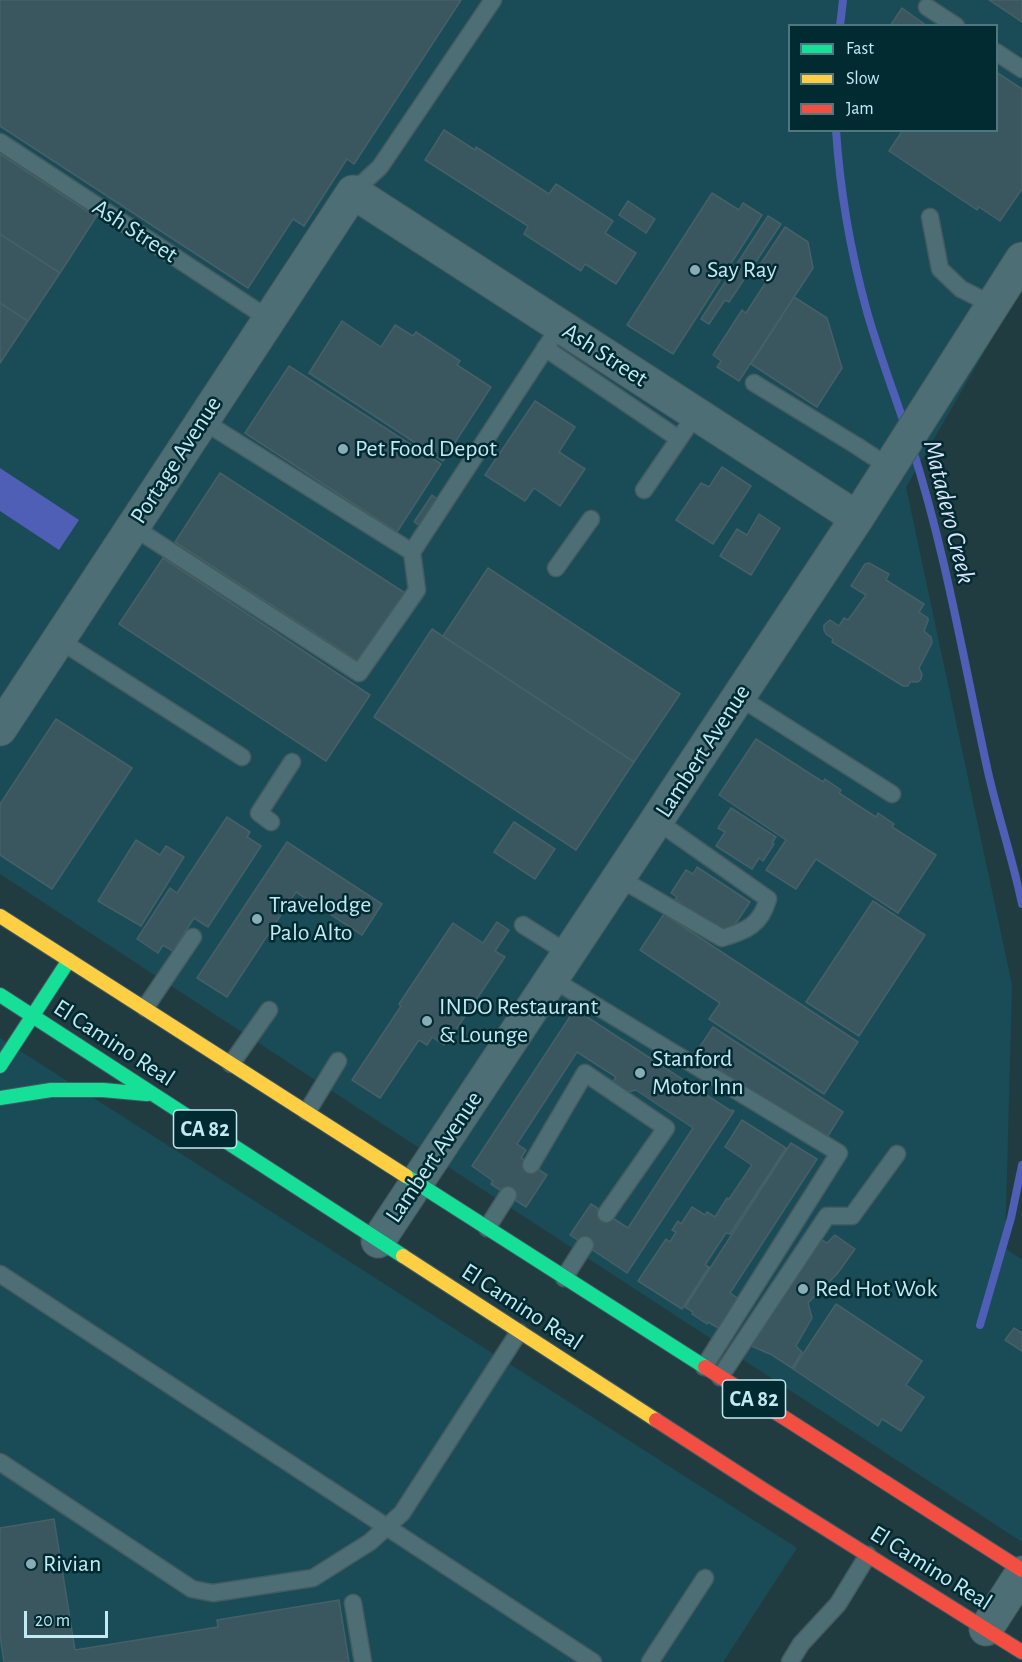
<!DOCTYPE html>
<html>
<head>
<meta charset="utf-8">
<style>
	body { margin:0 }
	#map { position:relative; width:1022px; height:1662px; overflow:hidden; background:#213c41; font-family:"Alegreya Sans",sans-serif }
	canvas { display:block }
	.legend { position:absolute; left:788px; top:24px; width:210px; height:108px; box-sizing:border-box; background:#022a31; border:2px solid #4e777f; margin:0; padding:8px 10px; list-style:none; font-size:18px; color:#c1eaf3 }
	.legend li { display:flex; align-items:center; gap:12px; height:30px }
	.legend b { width:30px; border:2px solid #4e777f }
	.scale { position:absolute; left:24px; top:1611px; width:84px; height:27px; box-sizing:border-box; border:3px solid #c1eaf3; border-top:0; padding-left:8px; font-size:18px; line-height:21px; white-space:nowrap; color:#c1eaf3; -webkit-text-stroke:4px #022a31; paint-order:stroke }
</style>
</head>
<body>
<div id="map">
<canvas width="1022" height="1662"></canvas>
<ul class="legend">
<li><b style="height:8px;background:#16e098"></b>Fast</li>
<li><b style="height:8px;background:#ffcf43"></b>Slow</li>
<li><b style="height:8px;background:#f24e42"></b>Jam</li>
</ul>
<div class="scale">20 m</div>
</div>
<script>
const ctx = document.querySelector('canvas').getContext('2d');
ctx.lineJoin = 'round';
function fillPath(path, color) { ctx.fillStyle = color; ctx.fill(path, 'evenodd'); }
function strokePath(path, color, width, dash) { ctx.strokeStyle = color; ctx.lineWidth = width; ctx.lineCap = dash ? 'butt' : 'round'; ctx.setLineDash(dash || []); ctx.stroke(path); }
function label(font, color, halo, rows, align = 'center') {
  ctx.font = font + ' "Alegreya Sans",sans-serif'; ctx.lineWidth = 5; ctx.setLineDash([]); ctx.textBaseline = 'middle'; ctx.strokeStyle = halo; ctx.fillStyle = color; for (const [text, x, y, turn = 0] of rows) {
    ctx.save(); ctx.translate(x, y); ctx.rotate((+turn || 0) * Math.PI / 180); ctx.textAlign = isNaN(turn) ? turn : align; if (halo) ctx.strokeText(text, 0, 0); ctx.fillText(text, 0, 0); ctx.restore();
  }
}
const built = new Path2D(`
	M0 0H1022V287L906 487 1012 985 1005 1248 1022 1260V1542L0 874ZM790 26H996V130H790Z
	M0 1038 797 1548 723 1662H0Z`);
const water = new Path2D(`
	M0 468 79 520 59 550 0 511Z`);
const stream = new Path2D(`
	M840 26 843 0
	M836 130C840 191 850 249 866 308 877 348 892 387 905 426
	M912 447C946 553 964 663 988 772 998 816 1013 860 1022 904
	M980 1325 1011 1218 1022 1165`);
const building = new Path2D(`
	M0 0H461L354 164 347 159 304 226 293 219 248 288 0 126Z
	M989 0H1022V22Z
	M902 8 927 26H890Z
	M996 72 1022 89V189L1000 221 979 207 977 210 889 151 903 130H996Z
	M444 130 475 150 476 147 549 194 556 184 613 221 605 233 636 253 616 284 585 264 581 271 524 234 528 226 425 160Z
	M0 154 96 217 60 273 0 234Z
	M712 193 739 210 743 203 762 215 673 354 627 325Z
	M628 201 655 219 646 233 619 215Z
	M768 216 781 224 729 302 725 300 709 324 701 319Z
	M785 227 808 242 813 268 739 381 717 367 721 361 713 355 742 310 746 313 766 282 754 274Z
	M0 234 60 273 28 321 0 303Z
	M794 297 827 318 842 368 817 407 751 364Z
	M0 303 28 321 0 363Z
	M342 321 381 347 395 325 413 336 416 332 460 361 457 365 491 387 443 461 309 373Z
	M289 366 441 464 397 532 245 433Z
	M535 401 575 427 559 452 585 469 560 506 534 488 525 501 485 475Z
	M722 467 751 486 713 544 676 520 701 483 709 487Z
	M220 473 405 593 359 662 175 542Z
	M432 495 441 502 423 528 414 522Z
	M759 514 780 528 751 575 720 556 737 529 747 535Z
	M163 558 370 695 326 761 119 624Z
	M869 563 889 574 886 580 924 604 919 612 928 618V621L924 631 931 637 932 643 919 668 922 674 921 679 918 682H910L908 686H903L832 642 833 639 826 634 824 630V625L830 620 839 626 844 618 848 620 866 595 851 586 865 564Z
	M488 568 680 694 634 762 443 636Z
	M432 629 634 762 576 850 374 717Z
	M56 719 132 768 52 889 0 855V804Z
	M756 739 823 782 825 779 841 790 839 793 876 817 878 813 894 824 892 827 936 855 898 913 816 859 796 889 766 870 786 840 719 795Z
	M731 808 776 837 772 843 774 844 763 861 759 858 752 869 716 846 725 832 718 828Z
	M227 817 250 832 247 837 261 846 208 927 194 918 173 951 163 945 158 953 137 939 170 888 177 893Z
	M514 822 555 849 535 879 494 852Z
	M136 840 160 855 166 846 184 857 141 926 98 901Z
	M287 842 382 904 362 935 296 892 227 997 197 978Z
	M697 867 750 902 728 935 675 900 677 897 671 893 686 870 693 874Z
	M873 901 925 935 859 1036 806 1002Z
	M664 914 858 1042 824 1094 709 1019 720 1003 640 950Z
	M497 922 509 930 495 951 505 957 451 1037 450 1036 444 1045 432 1037 427 1045 419 1040 380 1098 352 1080 401 1006 399 1004 453 923 483 943Z
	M575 1009 731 1111 732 1110 734 1111 627 1273 570 1235 591 1204 628 1228 693 1128 636 1090 619 1094 609 1088 616 1077 577 1052 517 1144 526 1150 521 1158 547 1175 526 1207 491 1184 493 1181 472 1166Z
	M713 1027 843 1112 826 1139 695 1054Z
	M742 1120 786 1148 730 1234 726 1233 705 1265 709 1267 682 1309 638 1281 666 1239 670 1242 676 1232 672 1230 678 1221 681 1224 692 1207 705 1215 707 1212 715 1217 727 1198 729 1199 752 1165 725 1147Z
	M791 1143 817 1159 730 1293 739 1299 720 1329 708 1322 707 1324 692 1314 693 1312 685 1307Z
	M835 1235 855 1249 837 1274 808 1303 812 1318 796 1346 802 1352 792 1368 772 1355 747 1344 818 1237 827 1243Z
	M836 1304 922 1361 906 1385 924 1397 901 1431 882 1419 878 1426 793 1369Z
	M1014 1328 1022 1333V1351L1005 1340Z
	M54 1519 75 1650 218 1627 217 1620 339 1600 349 1662H4L0 1636V1528Z`);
const lane = new Path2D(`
	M927 7 956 26
	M996 52 1022 69
	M0 142 269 319
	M353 192 380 167 493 0
	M930 217 940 269 961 289 993 305
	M545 348 679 439 696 414
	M754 383 857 446 889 467
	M203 421 412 552 560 326
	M644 490 679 439
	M133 527 359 673 417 590 412 552
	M556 568 591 519
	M59 640 242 757
	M739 697 892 794
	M271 822 259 813 292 762
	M619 878 722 938C746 931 761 925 768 899L657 821
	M523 925 569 954
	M552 979 839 1153 704 1367
	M145 1008 193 937
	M231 1064 269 1010
	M307 1112 338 1061
	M531 1165 585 1073 666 1128 606 1214
	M487 1228 508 1195
	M0 1274 593 1662
	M564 1278 585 1245
	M720 1377 827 1216H852L897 1154
	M0 1462 192 1589 213 1593 313 1578 370 1542 402 1513 519 1332
	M353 1603 363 1662
	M650 1662 705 1578
	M790 1662 801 1644 838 1604 868 1555`);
const street = new Path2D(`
	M0 729 353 192 857 518
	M378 1241 857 518 1022 259
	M986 1629 1022 1573`);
const fast = new Path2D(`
	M0 995 403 1256
	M0 1066 69 960
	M0 1098 51 1090H103L147 1094
	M406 1176 705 1367`);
const slow = new Path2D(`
	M0 916 406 1176
	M403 1256 656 1420`);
const jam = new Path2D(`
	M705 1367 1022 1570
	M656 1420 764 1490 1022 1652`);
const markers = [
	[695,270,6,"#89adb5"],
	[343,449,6,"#89adb5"],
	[257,919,6,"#89adb5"],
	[427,1021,6,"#89adb5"],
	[640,1073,6,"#89adb5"],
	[803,1289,6,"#89adb5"],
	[31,1564,6,"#89adb5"]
];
const shields = [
	[205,1129,63],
	[754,1399,63]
];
const shieldNames = [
	["CA 82",205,1129],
	["CA 82",754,1399]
];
const streetNames = [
	["Ash Street",135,231,33],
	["Ash Street",605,355,33],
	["Portage Avenue",176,460,-57],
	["Lambert Avenue",703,751,-57],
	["El Camino Real",114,1043,33],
	["Lambert Avenue",434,1157,-56],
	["El Camino Real",522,1307,33],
	["El Camino Real",931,1568,32]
];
const poiNames = [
	["Say Ray",707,270],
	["Pet Food Depot",355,449],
	["Travelodge",269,905],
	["Palo Alto",269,933],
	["INDO Restaurant",439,1007],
	["& Lounge",439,1035],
	["Stanford",652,1059],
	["Motor Inn",652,1087],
	["Red Hot Wok",815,1289],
	["Rivian",43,1564]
];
const waterNames = [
	["Matadero Creek",949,512,76]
];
fillPath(built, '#194c57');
fillPath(water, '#4e5fb5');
strokePath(stream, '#4e5fb5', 8);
fillPath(building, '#3a565f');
strokePath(building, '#466068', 1.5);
strokePath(lane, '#445b60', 19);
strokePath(street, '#445b60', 35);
strokePath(fast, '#445b60', 16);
strokePath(slow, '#445b60', 16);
strokePath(jam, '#445b60', 16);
strokePath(lane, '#4c6e74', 16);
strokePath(street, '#4c6e74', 33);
strokePath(fast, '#16e098', 14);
strokePath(slow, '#ffcf43', 14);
strokePath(jam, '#f24e42', 14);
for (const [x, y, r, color] of markers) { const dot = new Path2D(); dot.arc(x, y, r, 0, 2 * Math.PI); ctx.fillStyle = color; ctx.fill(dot); strokePath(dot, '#022a31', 2); }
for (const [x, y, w] of shields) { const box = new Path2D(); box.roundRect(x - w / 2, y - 19, w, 38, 4.5); ctx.fillStyle = '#022a31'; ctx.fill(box); strokePath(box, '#c1eaf3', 1.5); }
label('bold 22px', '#c1eaf3', null, shieldNames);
label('24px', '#c1eaf3', '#022a31', streetNames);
label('24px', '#c1eaf3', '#022a31', poiNames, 'left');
label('italic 26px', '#dde4fd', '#022a31', waterNames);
</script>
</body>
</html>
